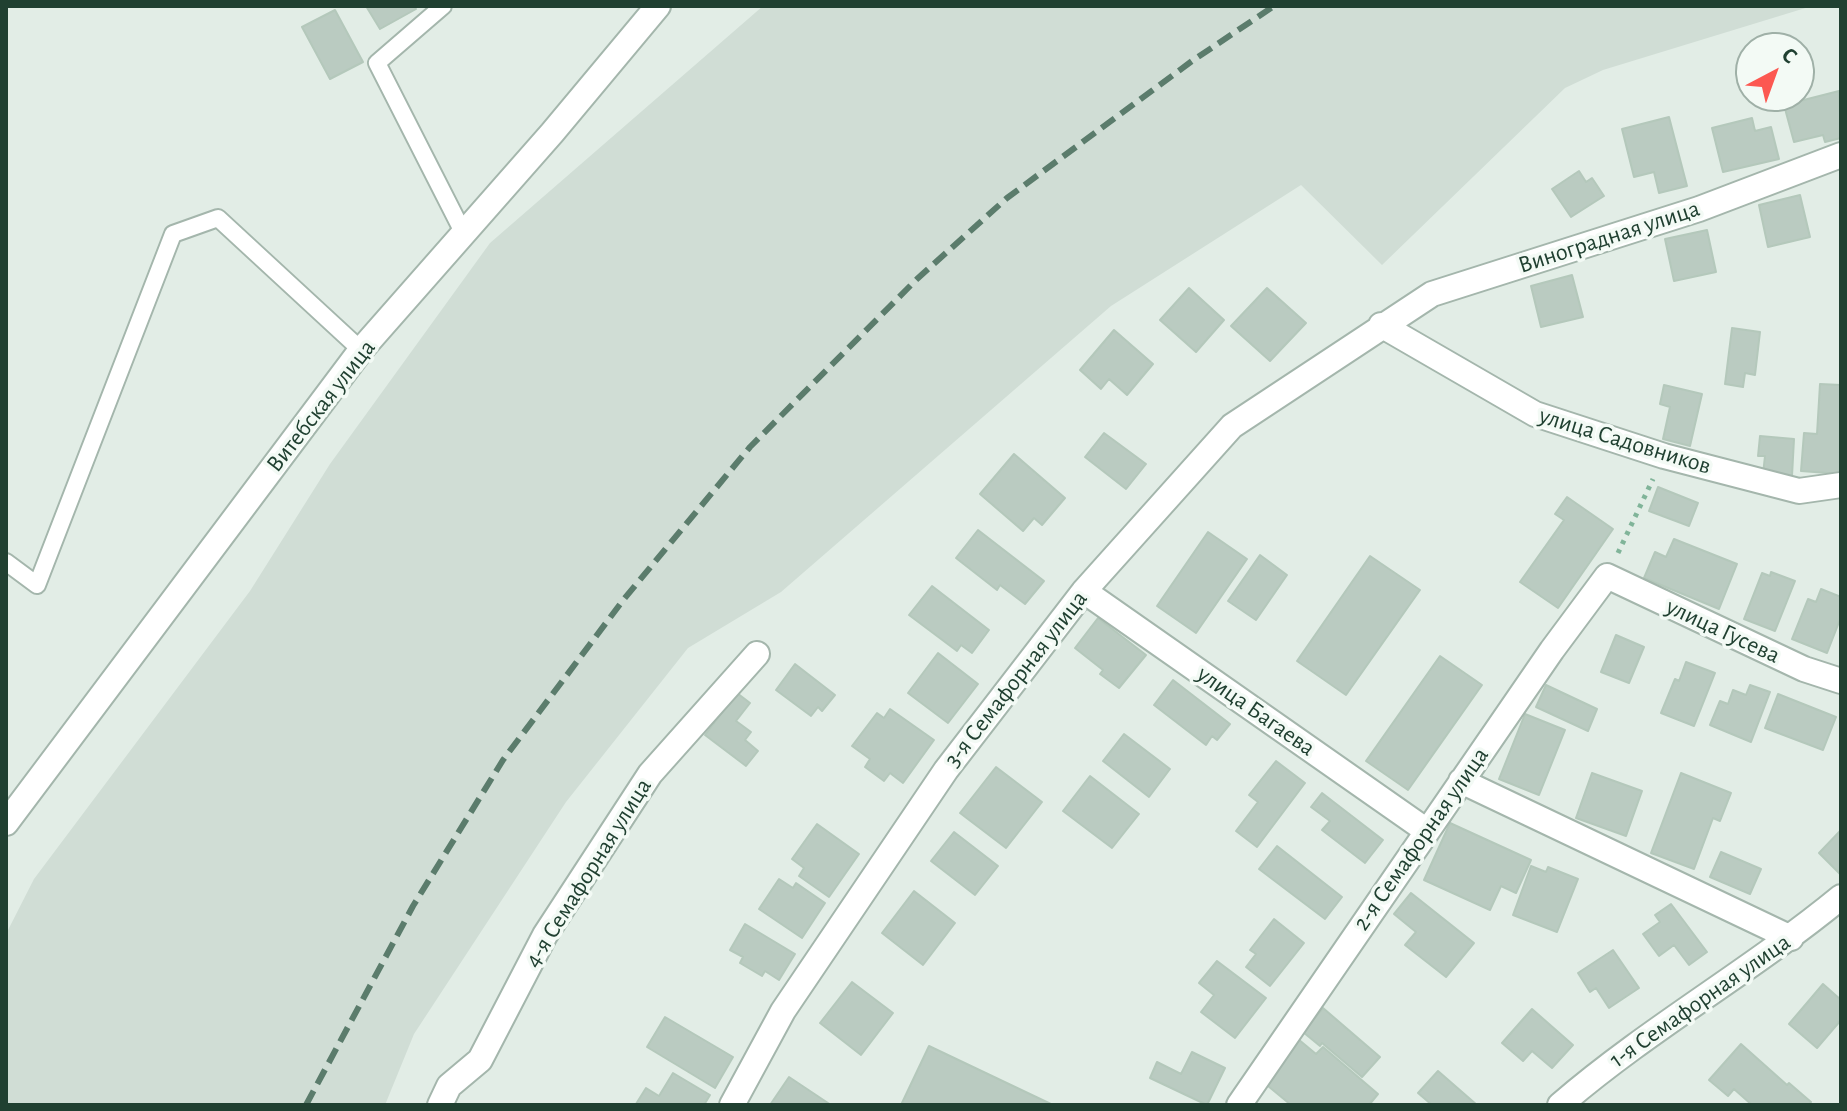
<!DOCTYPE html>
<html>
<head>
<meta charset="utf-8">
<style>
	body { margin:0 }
	#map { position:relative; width:1847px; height:1111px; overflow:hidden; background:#e2ede6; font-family:"Alegreya Sans",sans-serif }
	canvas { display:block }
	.frame { position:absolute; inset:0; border:8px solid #204031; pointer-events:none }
	.north { position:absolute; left:1735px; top:32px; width:80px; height:80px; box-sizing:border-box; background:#f3faf5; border:2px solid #9fb0a7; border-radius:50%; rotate:41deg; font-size:22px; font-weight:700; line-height:32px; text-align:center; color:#204031 }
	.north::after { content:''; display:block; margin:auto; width:28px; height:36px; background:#fc5851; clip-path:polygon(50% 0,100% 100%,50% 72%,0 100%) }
</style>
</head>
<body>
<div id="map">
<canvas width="1847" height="1111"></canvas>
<div class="frame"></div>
<div class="north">С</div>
</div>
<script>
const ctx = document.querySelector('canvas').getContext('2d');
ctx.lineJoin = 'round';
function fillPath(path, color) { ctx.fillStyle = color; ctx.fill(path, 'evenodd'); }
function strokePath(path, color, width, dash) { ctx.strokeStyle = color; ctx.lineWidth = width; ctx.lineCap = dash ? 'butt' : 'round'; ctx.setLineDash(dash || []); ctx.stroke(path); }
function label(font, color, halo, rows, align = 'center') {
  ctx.font = font + ' "Alegreya Sans",sans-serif'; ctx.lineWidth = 7; ctx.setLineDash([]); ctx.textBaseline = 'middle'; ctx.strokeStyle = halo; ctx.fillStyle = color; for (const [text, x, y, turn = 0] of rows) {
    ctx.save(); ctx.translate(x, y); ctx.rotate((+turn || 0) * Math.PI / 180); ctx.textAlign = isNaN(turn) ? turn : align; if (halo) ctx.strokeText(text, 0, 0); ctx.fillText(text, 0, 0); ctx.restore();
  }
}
const built = new Path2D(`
	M763 6H1812L1603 70 1565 88 1382 265 1301 185 1111 306 781 592 688 648 566 802 414 1034 385 1105H6V934L34 879 250 591 330 464 490 243Z`);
const building = new Path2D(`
	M366 6H414L416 9 380 29Z
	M335 10 363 62 330 79 302 27Z
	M1839 91 1841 138 1825 142 1823 135 1794 142 1784 105Z
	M1669 117 1687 186 1659 193 1654 172 1634 177 1622 129Z
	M1752 118 1755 131 1771 127 1779 159 1723 172 1712 128Z
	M1579 171 1586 182 1592 178 1604 196 1571 217 1552 189Z
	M1800 195 1810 237 1768 247 1759 205Z
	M1707 230 1716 272 1674 281 1665 239Z
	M1572 275 1583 317 1541 327 1531 286Z
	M1189 288 1224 320 1196 352 1160 320Z
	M1267 288 1306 323 1270 361 1231 326Z
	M1732 328 1760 332 1755 375 1745 373 1743 387 1725 384Z
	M1114 330 1153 364 1127 395 1109 379 1101 389 1080 370Z
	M1820 384 1841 385V474L1801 471 1804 433 1817 434Z
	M1664 385 1702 394 1690 446 1663 439 1670 407 1660 404Z
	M1104 433 1146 464 1126 489 1085 457Z
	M1760 436 1794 439 1792 476 1763 474 1765 456H1758Z
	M1014 454 1065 498 1042 525 1034 518 1023 531 980 494Z
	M1658 487 1698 503 1689 526 1649 511Z
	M1567 497 1613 529 1558 608 1520 582 1564 520 1555 514Z
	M978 530 1044 581 1025 604 1000 585 997 590 956 558Z
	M1208 532 1247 559 1196 633 1157 606Z
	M1674 539 1737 564 1719 609 1644 578 1655 552 1666 557Z
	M1260 555 1287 575 1256 620 1228 601Z
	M1370 556 1420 590 1346 695 1297 661Z
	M1771 572 1795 581 1775 631 1744 619 1762 573 1770 576Z
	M932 586 989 630 972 653 961 645 957 651 909 615Z
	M1821 589 1841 597V617L1827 653 1792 639 1808 599 1816 602Z
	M1098 618 1146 655 1119 688 1100 674 1103 670 1075 648Z
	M1616 635 1644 647 1629 683 1601 672Z
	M938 653 978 684 948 723 908 693Z
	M1440 656 1482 685 1408 790 1366 761Z
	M1686 662 1715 673 1694 726 1661 713 1675 679 1679 681Z
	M795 664 835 695 822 711 818 707 811 716 776 690Z
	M1173 680 1230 724 1217 740 1212 736 1206 745 1154 705Z
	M1546 685 1597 709 1588 731 1536 707Z
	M1750 685 1770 692 1751 742 1710 725 1720 701 1728 704 1733 690 1746 695Z
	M737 693 750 703 736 721 751 732 745 740 758 751 746 766 705 735Z
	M1778 694 1836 717 1823 750 1765 728Z
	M890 709 934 740 903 783 890 773 884 781 865 767 870 759 852 746 877 713 884 718Z
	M1525 714 1565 730 1539 795 1499 779Z
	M1124 734 1170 769 1149 797 1103 761Z
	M1276 761 1305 783 1257 847 1236 831 1258 802 1249 795Z
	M996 767 1042 802 1006 848 960 813Z
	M1592 773 1642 791 1626 836 1576 818Z
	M1681 773 1731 793 1720 821 1713 818 1694 869 1651 853Z
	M1090 776 1139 814 1112 848 1063 811Z
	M1322 793 1383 840 1365 863 1322 830 1330 821 1311 807Z
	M1450 823 1531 860 1516 893 1501 886 1490 910 1424 880Z
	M817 824 859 854 829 897 799 876 804 868 792 859Z
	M1841 830V875L1819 853Z
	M954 832 998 866 975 895 931 861Z
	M1277 846 1342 897 1325 919 1259 869Z
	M1721 852 1761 869 1750 894 1710 877Z
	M1531 866 1546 872 1548 867 1578 879 1557 932 1513 915Z
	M779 879 793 888 796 883 825 903 802 938 759 909Z
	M914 891 955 923 923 965 882 933Z
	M1411 893 1474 943 1446 977 1405 945 1416 932 1394 914Z
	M1671 904 1707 952 1689 965 1674 945 1659 956 1643 934 1660 922 1655 915Z
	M1274 919 1304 943 1270 986 1246 967 1256 954 1250 950Z
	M745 924 795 954 779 980 765 971 762 976 740 963 743 957 730 950Z
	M1613 950 1639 988 1609 1008 1596 988 1590 992 1578 973Z
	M1217 961 1266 998 1235 1038 1201 1012 1214 995 1199 983Z
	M852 982 893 1013 861 1055 820 1023Z
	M1823 984 1841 1000V1020L1817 1048 1789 1024Z
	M1323 1008 1380 1057 1362 1077 1322 1043 1320 1046 1303 1032Z
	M1532 1009 1573 1045 1552 1068 1532 1051 1523 1061 1502 1043Z
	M665 1017 733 1057 715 1088 647 1047Z
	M1298 1039 1316 1054 1323 1047 1378 1094 1369 1105H1291L1262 1081Z
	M1741 1044 1787 1085 1789 1083 1811 1102 1809 1105H1752L1734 1089 1728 1096 1709 1080Z
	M929 1046 1053 1105H901Z
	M1192 1052 1225 1068 1207 1105 1150 1078 1157 1062 1181 1074Z
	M1438 1071 1477 1105H1432L1418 1093Z
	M673 1073 710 1095 704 1105 636 1104 646 1088 659 1096Z
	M789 1077 831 1105H770Z`);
const path = new Path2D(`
	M1618 553 1653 479`);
const lane = new Path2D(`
	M443 6 377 63 464 234
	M6 562 37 585 173 234 218 218 361 350`);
const street = new Path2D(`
	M1381 325 1535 414 1664 456 1799 491 1841 485
	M1084 591 1427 831
	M1461 781 1791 938
	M6 823 361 350 552 133 658 6
	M440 1105 449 1086 480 1060 545 935 650 774 757 654
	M732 1105 783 1011 946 770 1084 591 1232 426 1432 294 1699 209 1841 155
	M1239 1105 1552 650 1607 576 1804 669 1841 681
	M1560 1105C1648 1029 1751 971 1841 897`);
const rail = new Path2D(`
	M306 1105 413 906 503 760 624 599 750 447 917 279 1007 198 1192 61 1274 6`);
const streetNames = [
	["Виноградная улица",1609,237,-18],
	["Витебская улица",321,406,-52],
	["улица Садовников",1625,441,17],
	["улица Гусева",1723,631,25],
	["3-я Семафорная улица",1016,679,-52],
	["улица Багаева",1256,711,35],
	["2-я Семафорная улица",1421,839,-55],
	["4-я Семафорная улица",588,873,-58],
	["1-я Семафорная улица",1700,1001,-35]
];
fillPath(built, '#d0ddd5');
fillPath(building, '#bacbc1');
strokePath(building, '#b4c8bb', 2);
strokePath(lane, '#a4b6ac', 20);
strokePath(street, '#a4b6ac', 28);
strokePath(path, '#80b499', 5, [4, 6]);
strokePath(lane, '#fff', 16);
strokePath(street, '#fff', 24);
strokePath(rail, '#5b7c6c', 6, [16, 8]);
label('24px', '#204031', '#f3faf5', streetNames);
</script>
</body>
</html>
